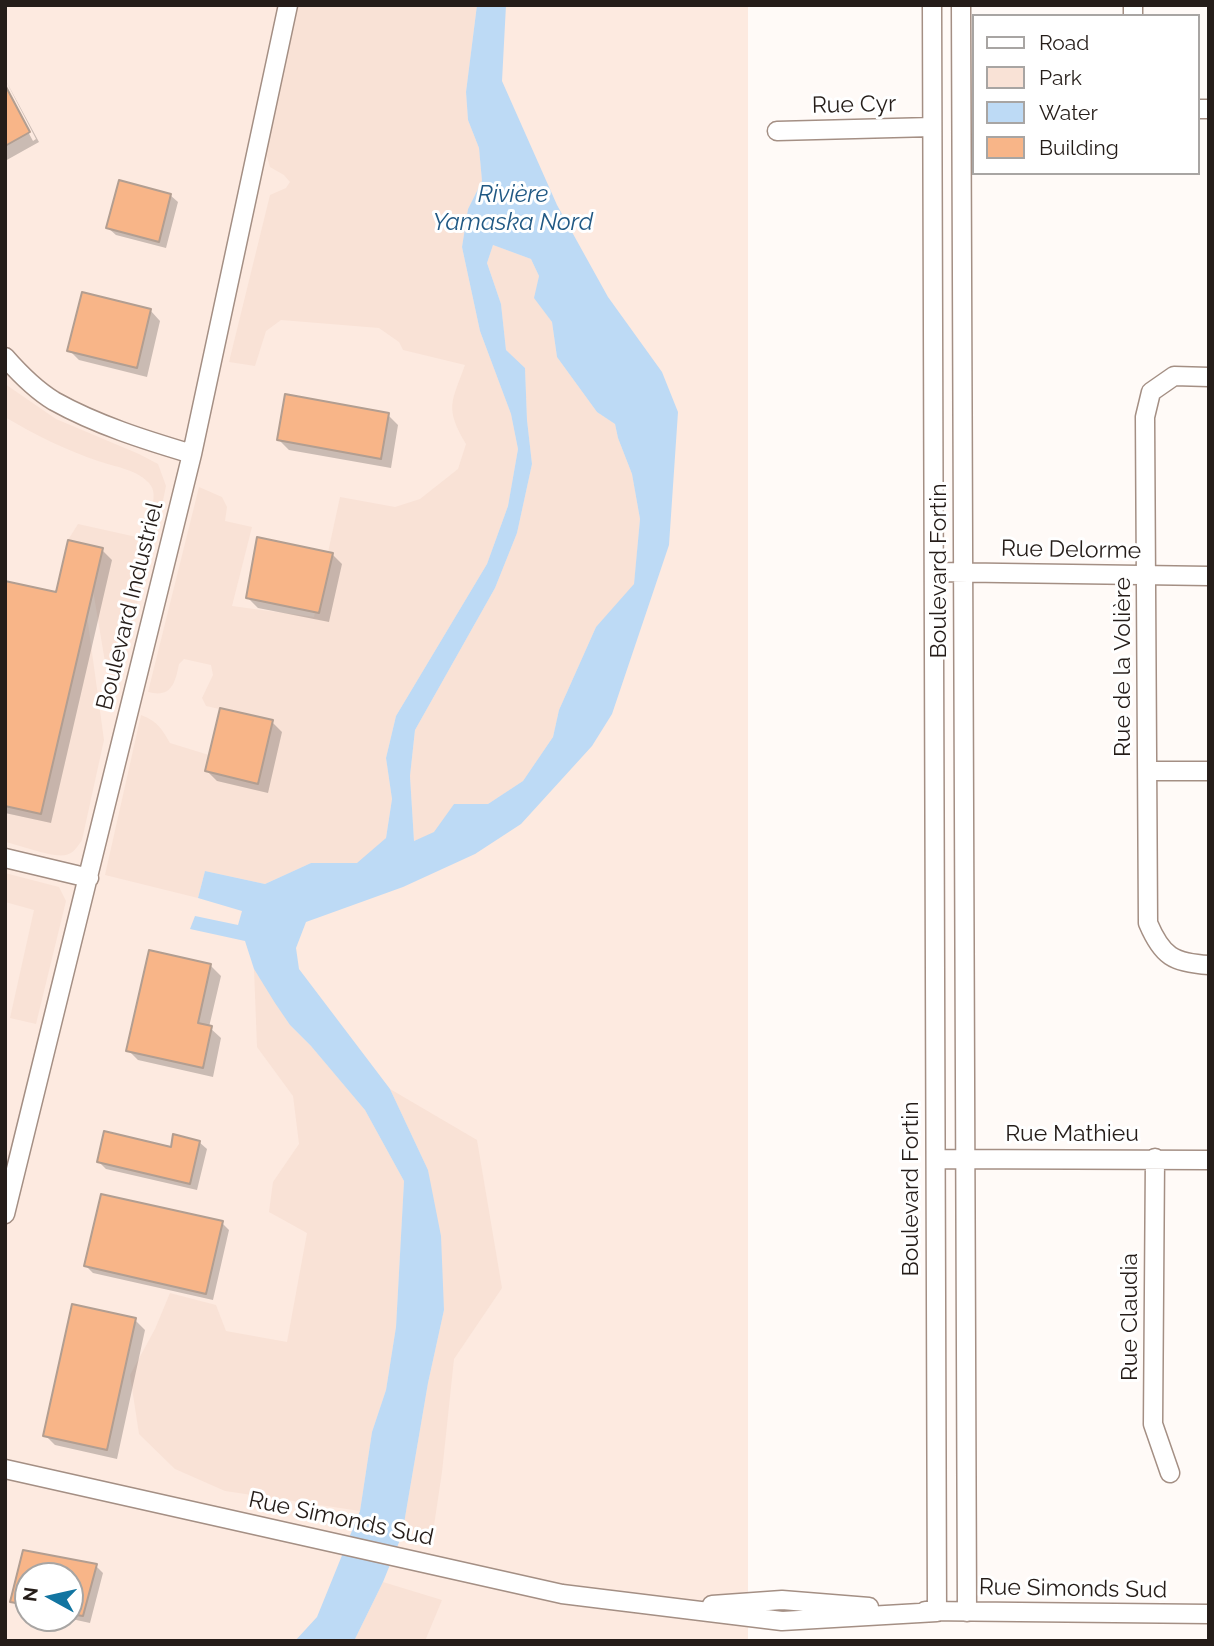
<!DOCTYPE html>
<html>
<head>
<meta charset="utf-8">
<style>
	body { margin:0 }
	#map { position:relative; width:1214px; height:1646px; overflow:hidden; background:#fffaf7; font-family:Raleway,sans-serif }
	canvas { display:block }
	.frame { position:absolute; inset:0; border:7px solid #251d19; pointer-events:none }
	.legend { position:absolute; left:972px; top:14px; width:228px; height:161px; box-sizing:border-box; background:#fff; border:2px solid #a8a5a3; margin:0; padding:9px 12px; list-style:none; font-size:21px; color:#251d19 }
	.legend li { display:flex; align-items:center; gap:14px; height:35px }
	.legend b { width:35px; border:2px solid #a8a5a3 }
	.north { position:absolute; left:14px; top:1562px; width:70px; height:70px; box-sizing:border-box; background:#fff; border:2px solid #a8a5a3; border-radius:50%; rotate:278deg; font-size:19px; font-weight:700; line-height:28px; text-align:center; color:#251d19 }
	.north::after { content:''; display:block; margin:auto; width:24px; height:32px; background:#1275a1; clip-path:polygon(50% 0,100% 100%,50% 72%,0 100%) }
</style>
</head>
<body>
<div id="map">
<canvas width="1214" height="1646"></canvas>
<div class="frame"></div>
<ul class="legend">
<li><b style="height:9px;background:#fff"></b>Road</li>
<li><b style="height:19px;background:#f9e2d6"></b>Park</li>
<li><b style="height:19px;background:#bddaf5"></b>Water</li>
<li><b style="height:19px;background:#f8b588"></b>Building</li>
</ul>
<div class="north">N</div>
</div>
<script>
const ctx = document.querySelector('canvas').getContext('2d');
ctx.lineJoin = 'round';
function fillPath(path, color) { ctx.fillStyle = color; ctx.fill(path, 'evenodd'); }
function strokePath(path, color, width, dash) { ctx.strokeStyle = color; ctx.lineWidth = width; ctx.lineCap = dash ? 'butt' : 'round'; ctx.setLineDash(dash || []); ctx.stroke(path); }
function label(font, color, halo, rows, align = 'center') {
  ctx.font = font + ' Raleway,sans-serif'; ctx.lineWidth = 6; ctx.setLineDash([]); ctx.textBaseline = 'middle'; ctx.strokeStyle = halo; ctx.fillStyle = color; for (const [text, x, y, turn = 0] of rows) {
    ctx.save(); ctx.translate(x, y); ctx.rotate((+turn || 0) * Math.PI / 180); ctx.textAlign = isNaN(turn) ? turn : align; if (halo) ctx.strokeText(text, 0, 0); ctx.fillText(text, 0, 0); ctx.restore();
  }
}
const built = new Path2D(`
	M5 5H748V1641H5ZM28 1576H70V1618H28Z`);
const green = new Path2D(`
	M291 5H477L466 92 468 120 479 148 482 181 468 209 462 247 480 331 511 414 518 449 508 506 487 564 396 716 386 758 392 799 386 838 357 864 311 863 265 884 205 871 198 898 105 875 141 715C157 721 162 729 170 743L209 755 205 771 258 783 273 721 206 706 202 698 213 675 211 665 184 659 179 664C175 684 171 698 148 692L199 487 222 497 227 507 225 521 252 527 232 606 314 617 340 497 395 507 420 499 458 469 466 444C444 407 452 402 465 365L403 350 399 342 379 328 281 320 266 331 255 366 229 362 270 195 286 188 290 182 284 175 270 167 264 147Z
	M493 245 531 259 539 276 535 298 552 322 557 357 597 412 615 424 618 438 632 474 640 519 634 585 596 627 559 710 553 737 523 781 488 804H454L434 833 414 841 410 776 415 730 495 588 517 533 532 464 527 420 525 368 506 350 501 304 487 263Z
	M5 384 56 419 139 454 158 464 166 486 160 515 151 512C153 501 157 491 148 482 135 469 115 467 98 461 66 450 35 435 5 417Z
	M78 524 141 538 145 525 150 534 152 544 112 704 93 590 103 548 68 540Z
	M87 616 104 740 82 840C78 846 74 853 66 855 52 858 20 845 5 842V806L41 814Z
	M5 873 59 887 66 901 36 1024 10 1018 34 910 5 902Z
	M254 969 290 1025 311 1046 365 1110 404 1181 396 1327 386 1390 372 1432 360 1511 225 1491 175 1469 139 1434 130 1375 155 1329 170 1293 216 1305 226 1331 287 1342 307 1233 269 1212 273 1182 299 1144 293 1096 257 1047Z
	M390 1089 477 1140 502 1288 454 1359 442 1472 432 1539 402 1535 428 1383 444 1310 428 1170Z
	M383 1582 442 1600 425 1641H354Z`);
const water = new Path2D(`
	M477 5H506L502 81 557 205 608 297 662 372 678 412 669 545 612 714 592 746 521 824 475 854 403 887 306 922 296 948 299 969 390 1089 428 1170 441 1236 444 1310 428 1383 402 1535 383 1582 354 1641H295L317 1617 360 1511 372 1432 386 1390 396 1327 404 1181 365 1110 311 1046 290 1025 275 1003 254 969 245 941 190 929 195 916 238 925 242 911 198 898 205 871 265 884 311 863H357L386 838 392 799 386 758 396 716 487 564 508 506 518 449 511 414 480 331 462 247 468 209 482 181 479 148 468 120 466 92ZM493 245 531 259 539 276 534 298 552 322 557 357 597 412 615 424 618 438 632 474 640 519 634 584 596 627 559 710 553 737 523 781 488 804H454L434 832 414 841 410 776 415 730 495 588 517 533 532 464 527 420 525 368 506 350 501 304 487 263Z`);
const shadow = new Path2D(`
	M5 79 39 142 5 161V89L33 141 36 139Z
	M170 195 178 202 166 248 116 235 108 228Z
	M150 310 160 321 147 377 79 360 69 350Z
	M388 415 398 425 391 468 289 450 279 440Z
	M102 550 112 560 51 823 5 813V582L57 594Z
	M332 554 342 564 329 622 258 608 248 598Z
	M272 722 282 732 268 793 217 781 207 771Z
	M211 966 221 976 209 1027 221 1038 213 1077 138 1060 128 1050Z
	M199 1142 207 1149 197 1190 106 1169 99 1162Z
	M222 1223 229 1230 213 1300 93 1273 86 1266Z
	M135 1320 145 1330 117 1459 55 1445 45 1435Z
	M25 1552 96 1566 103 1573 90 1623 67 1618H70V1576H28V1610L19 1608 12 1601Z`);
const building = new Path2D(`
	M5 85 30 132 5 146Z
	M119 180 171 194 159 242 106 228Z
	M82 292 151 309 137 368 67 351Z
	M285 394 389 413 381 459 277 440Z
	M257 537 333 553 319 613 246 598Z
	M68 540 103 548 41 814 5 806V581L56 592Z
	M220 708 273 720 258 784 205 771Z
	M149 950 211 964 198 1023 212 1026 203 1068 126 1051Z
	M104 1131 171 1147 173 1134 200 1141 190 1184 97 1162Z
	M101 1194 223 1221 206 1294 84 1266Z
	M72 1304 136 1318 107 1450 43 1436Z
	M23 1550 97 1564 83 1616 70 1614V1576H28V1605L10 1602Z`);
const minor = new Path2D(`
	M932 5 937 1612
	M961 5 967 1612
	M1133 5V16
	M1198 109H1209
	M777 131 932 127
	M5 357C19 373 36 390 54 401 97 425 145 440 192 454
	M1209 377 1174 376 1151 392 1145 417 1148 923C1162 956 1173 963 1209 965
	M934 572 1209 576
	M1148 771H1209
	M5 858 89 878
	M1155 1158 1153 1424 1170 1473
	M936 1159 1209 1160
	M5 1214 192 454 288 5
	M5 1469 562 1594 782 1621 937 1612
	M712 1605 782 1600 869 1607
	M925 1611 1209 1614`);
const streetNames = [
	["Rue Cyr",854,105,-1],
	["Rue Delorme",1071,550,1],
	["Boulevard Fortin",939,571,-90],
	["Boulevard Industriel",130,606,-76],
	["Rue de la Volière",1123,667,-90],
	["Rue Mathieu",1072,1134],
	["Boulevard Fortin",911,1189,-90],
	["Rue Claudia",1130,1317,-90],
	["Rue Simonds Sud",341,1519,12],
	["Rue Simonds Sud",1073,1589,1]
];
const waterNames = [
	["Rivière",513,195],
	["Yamaska Nord",513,223]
];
fillPath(built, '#fdeae0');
fillPath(green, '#f9e2d6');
fillPath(water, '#bddaf5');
fillPath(shadow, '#0003');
fillPath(building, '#f8b588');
strokePath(building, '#b29e91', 2);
strokePath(minor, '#a48f84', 21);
strokePath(minor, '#fff', 18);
label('23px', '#251d19', '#fff', streetNames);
label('italic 24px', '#215984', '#fff', waterNames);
</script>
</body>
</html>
